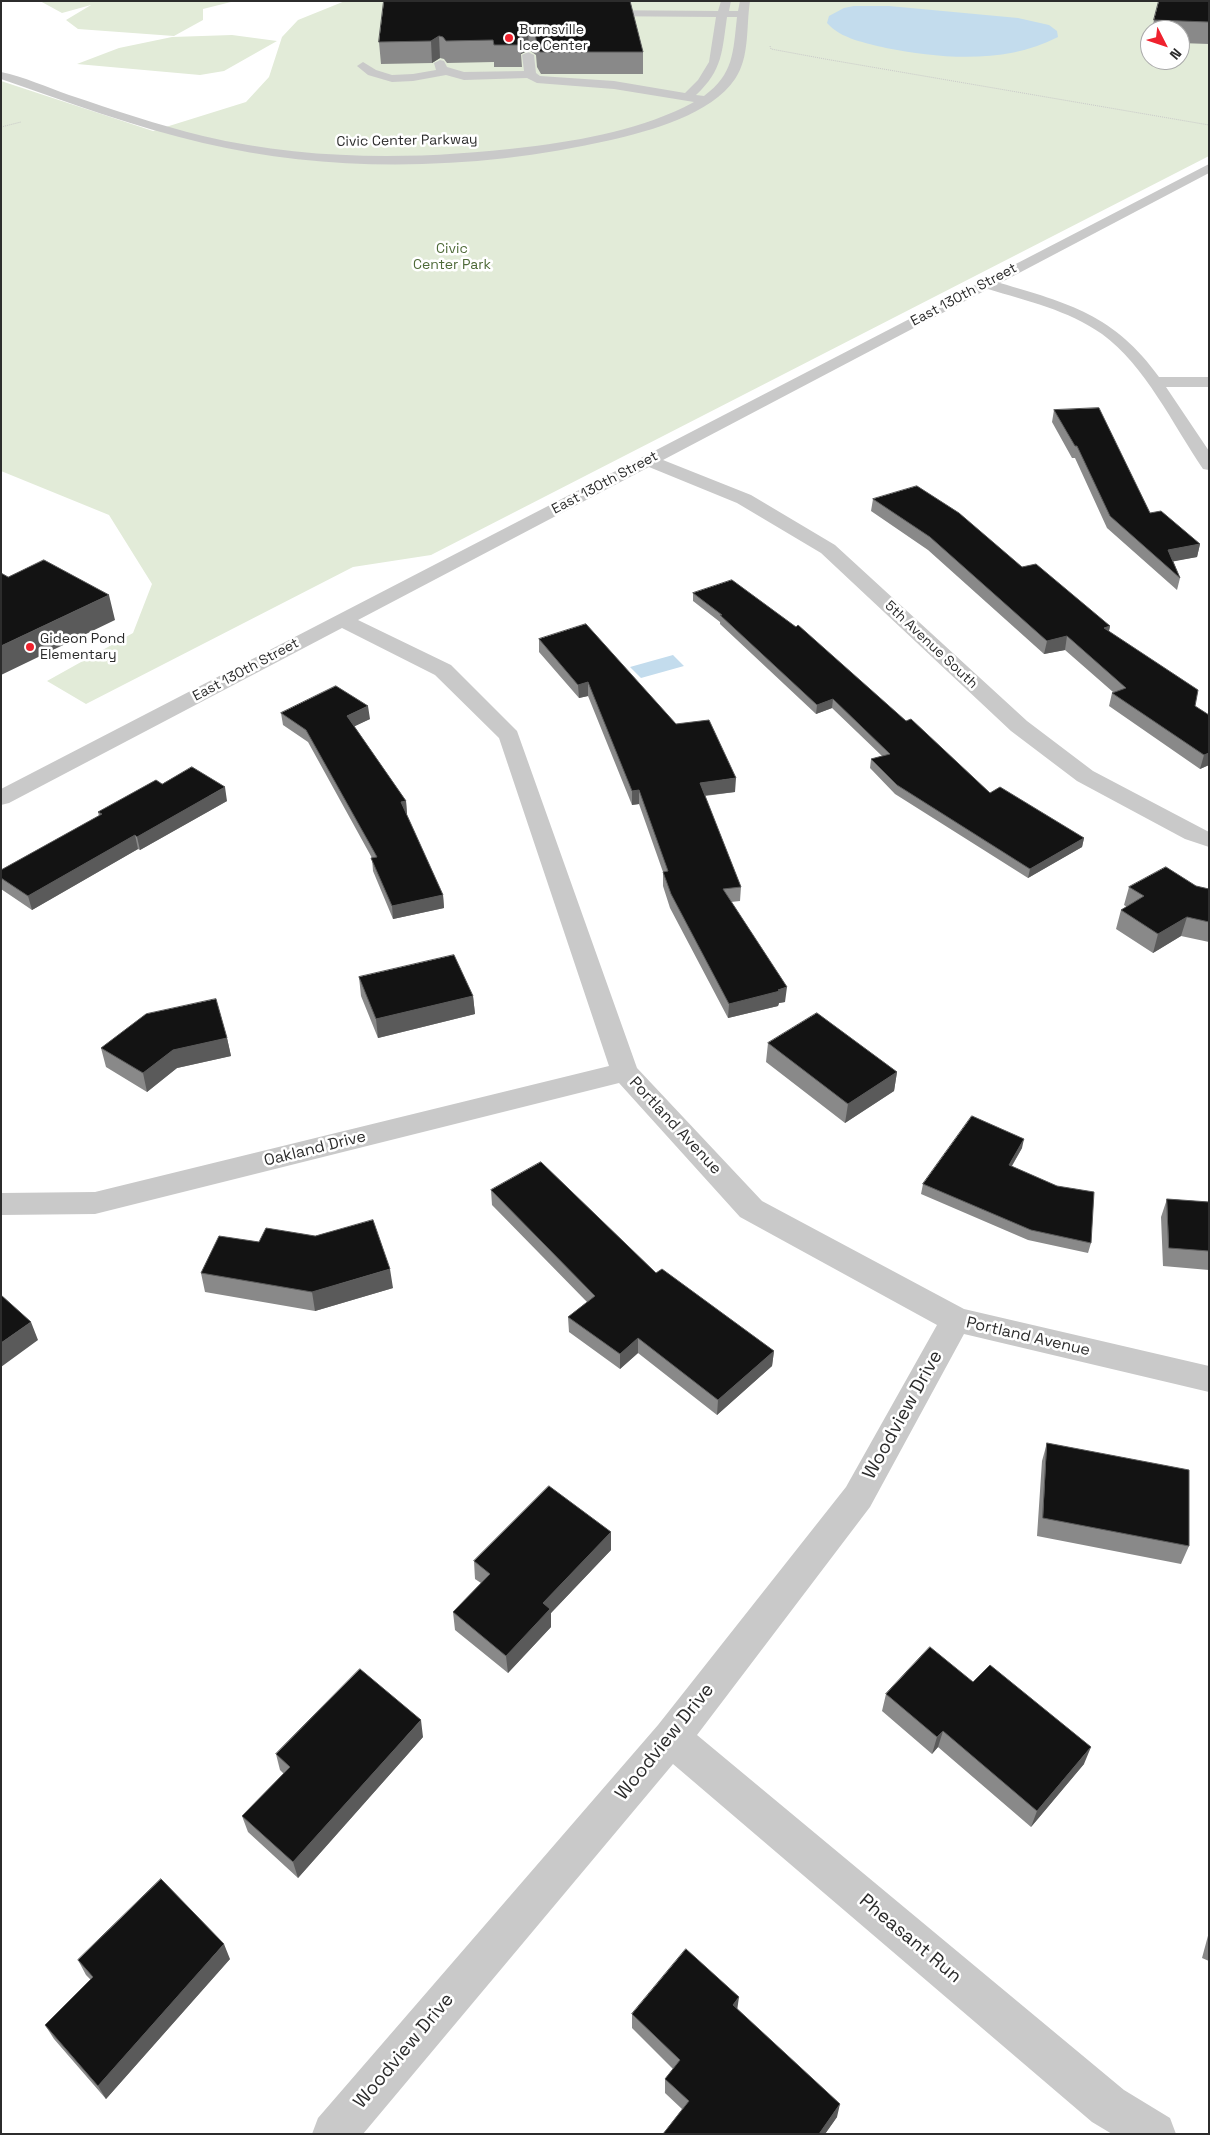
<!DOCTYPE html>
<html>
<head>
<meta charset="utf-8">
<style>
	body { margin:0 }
	#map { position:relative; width:1210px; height:2135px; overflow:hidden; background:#fff; font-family:"Space Grotesk",sans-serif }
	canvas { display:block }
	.frame { position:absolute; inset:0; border:2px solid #2c2c2c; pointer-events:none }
	.north { position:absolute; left:1140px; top:20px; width:50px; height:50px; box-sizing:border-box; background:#fff; border:1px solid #ababab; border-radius:50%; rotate:131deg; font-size:14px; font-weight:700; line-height:20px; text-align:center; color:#2c2c2c }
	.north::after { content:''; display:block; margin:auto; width:18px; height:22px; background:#ef222e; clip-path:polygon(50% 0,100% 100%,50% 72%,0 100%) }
</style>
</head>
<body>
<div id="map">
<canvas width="1210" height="2135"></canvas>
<div class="frame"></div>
<div class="north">N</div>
</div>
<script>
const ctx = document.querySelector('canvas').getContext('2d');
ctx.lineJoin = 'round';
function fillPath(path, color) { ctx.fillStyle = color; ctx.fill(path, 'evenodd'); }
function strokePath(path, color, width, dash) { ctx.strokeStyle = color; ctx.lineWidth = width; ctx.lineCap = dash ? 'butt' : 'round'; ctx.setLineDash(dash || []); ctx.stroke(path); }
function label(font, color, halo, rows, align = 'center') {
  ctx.font = font + ' "Space Grotesk",sans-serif'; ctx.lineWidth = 5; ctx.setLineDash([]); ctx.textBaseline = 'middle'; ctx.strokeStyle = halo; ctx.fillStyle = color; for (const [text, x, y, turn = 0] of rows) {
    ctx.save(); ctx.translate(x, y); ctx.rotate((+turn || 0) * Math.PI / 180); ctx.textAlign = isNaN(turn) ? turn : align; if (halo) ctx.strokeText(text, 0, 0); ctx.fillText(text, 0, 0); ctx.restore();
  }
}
const green = new Path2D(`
	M40 1H235L203 9V20L174 36 78 29 66 20 91 5 62 13Z
	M345 1H1209V156L431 555 353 567 86 704 47 681 133 633 152 584 109 515 1 471V81L153 131 246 102 269 77 282 37 298 20ZM1150 30H1180V60H1150Z
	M232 35 277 41 224 71 200 75 77 64 119 48 172 37Z`);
const water = new Path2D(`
	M854 6H889L1018 18 1049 25 1057 31 1058 37C1006 64 942 59 886 48 866 43 841 39 827 23L829 16 844 8Z
	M673 655 684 666 641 678 630 667Z`);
const path = new Path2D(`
	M770 46 771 49 825 59 1209 125
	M1 127 21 122`);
const minor = new Path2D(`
	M566 1H580L573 6 588 10 718 11 721 1H731L729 11H738L740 1H750C746 27 750 57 735 79 712 114 650 131 611 140 480 170 334 174 203 143 134 127 68 102 1 79V72C24 77 47 87 69 95 114 110 158 125 203 136 308 161 420 160 527 147 584 140 644 129 694 102L614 89 537 83 527 78 464 80 446 75 413 81 392 82 368 75 357 66 363 62 376 70 392 75 413 74 436 70 434 63 440 60 444 61 447 67 464 72 524 71 522 55 528 52 534 55 536 73 540 76 614 81 685 93 698 80 709 62 716 17 588 16 563 10 562 5ZM727 17H737C733 52 734 74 704 96L696 95C723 70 722 51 727 17Z
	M1209 164V173L1000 283C1068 303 1115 315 1159 377H1209V387H1166L1209 451V470L1203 469C1173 425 1145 365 1102 334 1068 310 1027 301 988 289L663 460 751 495 835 545 1027 721 1093 771 1209 832V847L1185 839 1077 781 1011 731 821 553 737 503 649 467 358 620 451 665 517 731 637 1068 762 1201 964 1309 1209 1366V1392L964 1334 870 1507 697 1735 1124 2090 1170 2118 1176 2134H1112L1092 2122 673 1764 363 2134H312L318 2118 658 1725 846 1487 937 1325 740 1217 619 1083 95 1214 1 1215V1193L95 1192 609 1066 499 738 435 675 342 628 9 803 1 805V789Z`);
const wall = new Path2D(`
	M541 1 643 52V74H541L537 67 536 55 529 50 521 54 522 67H494V62L447 63 444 59 440 58 432 63 381 64 379 42Z
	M1209 1V44L1180 43V30H1152L1154 20Z
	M1054 410 1150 513 1200 544 1197 557 1173 561 1180 578 1177 590 1107 528 1075 458H1072L1052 422Z
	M873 499 1022 567 1110 626 1109 631 1195 706 1209 765 1200 769 1109 706 1112 693 1113 692 1065 650 1044 654 928 550 871 511Z
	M693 593 906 721 990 793 1084 838 1082 847 1028 878 895 794 870 768 871 759 882 756 832 708 816 714 720 624V622L693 601Z
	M539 639 735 792 705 796 741 887 740 901 731 902 785 1002 779 1003 778 1006 728 1018 670 908 663 886V872L639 804 632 805 588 696 579 698 539 652Z
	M281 713 370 719 354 726 406 801 407 814H406L443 895 444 908 393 919 373 871 372 858 308 742 283 725Z
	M162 784 227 801 140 850 138 849 32 910 1 889V870L99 816 98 812Z
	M1196 886 1209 889V942L1181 936 1153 953 1116 929 1121 910 1127 907 1124 905 1129 887Z
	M359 977 473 996 475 1014 378 1038 361 996Z
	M227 1038 231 1056 177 1068 147 1092 106 1067 101 1048Z
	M768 1043 897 1072 894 1091 845 1123 766 1062Z
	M1022 1148 1012 1166 1091 1243 1088 1253 1028 1240 921 1194 923 1184Z
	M491 1190 656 1273 774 1351 772 1366 717 1415 638 1353 620 1369 569 1332 568 1317 587 1302 492 1205Z
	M1167 1199 1209 1202V1270L1163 1266 1161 1217Z
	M201 1273 393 1288 315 1311 205 1292Z
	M1047 1443 1189 1546 1181 1564 1037 1536 1042 1461Z
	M611 1532V1550L551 1613V1627L508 1673 455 1630 453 1612 481 1583 475 1579 474 1561Z
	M973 1682 1084 1764 1031 1827 938 1747 932 1754 882 1711 886 1694Z
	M423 1737 298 1878 248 1832 242 1816 284 1774 280 1770 276 1754Z
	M1209 1932V1961L1202 1958Z
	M230 1959 106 2099 54 2039 45 2025 91 1980 86 1975 78 1960Z
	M737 2010 837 2117 825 2134H663L682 2109 665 2093V2079L673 2069 632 2028V2014Z`);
const shadedWall = new Path2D(`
	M528 29 529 50 521 54 520 32Z
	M439 36 440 58 432 63 431 41Z
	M1200 544 1197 557 1165 563 1168 550Z
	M109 595 115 620 1 675V646Z
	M1110 626 1107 640 1104 628Z
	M1067 636 1065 650 1044 654 1047 641Z
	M588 682V696L579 698 578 685Z
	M833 699 832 708 816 714 817 705Z
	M368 706 370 719 349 729 347 716Z
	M1209 753V765L1200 769 1204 755Z
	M736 778 735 792 700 796V783Z
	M225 787 227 801 140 850 137 837Z
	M639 790V804L632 805V791Z
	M406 801 407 814 402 815 401 802Z
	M135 835 138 849 32 910 28 896Z
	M1084 838 1082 847 1028 878 1030 869Z
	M443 895 444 908 393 919 392 906Z
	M1187 917 1181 936 1153 953 1158 934Z
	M787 987 785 1002 779 1003 778 1006 728 1018 729 1004Z
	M473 996 475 1014 378 1038 376 1019Z
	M227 1038 231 1056 177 1068 147 1092 143 1073 173 1050Z
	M897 1072 894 1091 845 1123 848 1104Z
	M1024 1139 1022 1148 1007 1174 1009 1165Z
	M390 1269 393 1288 315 1311 312 1292Z
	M31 1322 38 1340 1 1367V1343Z
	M638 1338V1353L620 1369V1354Z
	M774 1351 772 1366 717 1415 718 1400Z
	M611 1532V1550L551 1613V1627L508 1673 506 1656 543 1603Z
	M421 1720 423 1737 298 1878 293 1862Z
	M943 1731 938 1747 932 1754 937 1737Z
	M1091 1747 1084 1764 1031 1827 1037 1811Z
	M224 1944 230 1959 106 2099 98 2086Z
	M739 1997 737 2011 733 2005Z
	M840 2104 837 2117 825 2134H819Z`);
const building = new Path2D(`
	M384 1H630L643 52H540L537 45 535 33 528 29 520 32 521 45H494L493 40 446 41 443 37 439 36 431 41 379 42Z
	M1159 1H1209V22L1154 20Z
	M1099 408 1150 513 1161 511 1200 544 1168 550 1180 578 1110 516 1077 446H1075L1054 410Z
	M917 486 959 513 1022 567 1036 564 1110 626 1104 628 1198 690 1195 706 1209 715V753L1204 755 1112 693 1126 688 1067 636 1047 641 930 537 873 499Z
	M44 560 109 595 1 646V573L8 577Z
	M732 580 796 627 798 625 906 721 911 719 990 793 1000 787 1084 838 1030 869 897 785 871 759 890 754 833 699 817 705 720 615H722L693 593Z
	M586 624 676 724 709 720 736 778 700 783 741 887 723 889 787 987 778 990 780 991 729 1004 671 894 663 872 668 871 639 790 632 791 588 682 578 685 539 639Z
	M336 686 368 706 347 716 406 801 401 802 443 895 392 906 371 858 377 857 306 730 281 713Z
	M192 767 225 787 137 837 135 835 28 896 1 878V870L102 814 98 812 156 780 162 784Z
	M1166 867 1196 886 1209 889V922L1187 917 1158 934 1121 910 1144 896 1129 887Z
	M454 955 473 996 376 1019 359 977Z
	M216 999 227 1038 173 1050 143 1073 101 1048 146 1014Z
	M817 1013 897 1072 848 1104 768 1043Z
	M972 1116 1024 1139 1009 1165 1057 1186 1094 1192 1091 1243 1031 1230 923 1184Z
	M541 1162 656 1273 662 1269 774 1351 718 1400 638 1338 620 1354 568 1317 595 1296 491 1190Z
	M1167 1199 1209 1202V1251L1169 1248Z
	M373 1220 390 1269 312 1292 201 1273 219 1236 259 1242 266 1228 315 1236Z
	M1 1295 31 1322 1 1343Z
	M1047 1443 1189 1470V1546L1043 1518Z
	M549 1486 611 1532 543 1603 550 1609 506 1656 453 1612 490 1574 474 1561Z
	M930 1647 973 1682 990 1665 1091 1747 1037 1811 943 1731 937 1737 886 1694Z
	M360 1669 421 1720 293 1862 242 1816 290 1767 276 1754Z
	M161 1879 224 1944 98 2086 45 2025 93 1977 78 1960Z
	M686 1949 739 1997 733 2005 840 2104 819 2134H663L689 2101 665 2079 680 2060 632 2014Z`);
const markers = [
	[509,38,5,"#ef222e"],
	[30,647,5,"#ef222e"]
];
const farPoinames = [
	["Burnsville",519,30],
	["Ice Center",519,46],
	["Gideon Pond",40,639],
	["Elementary",40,655]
];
const farStreetnames = [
	["Civic Center Parkway",407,141,-1],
	["East 130th Street",964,295,-28],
	["East 130th Street",605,483,-28],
	["5th Avenue South",931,645,43],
	["East 130th Street",246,670,-28]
];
const farParknames = [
	["Civic",452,249],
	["Center Park",452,265]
];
const streetNames = [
	["Portland Avenue",675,1126,47],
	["Oakland Drive",315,1149,-14],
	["Portland Avenue",1028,1337,13]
];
const nearStreetnames = [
	["Woodview Drive",903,1415,-61],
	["Woodview Drive",665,1742,-51],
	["Pheasant Run",910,1939,40],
	["Woodview Drive",404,2051,-50]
];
fillPath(green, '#e2ebd8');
fillPath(water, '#c3dced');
strokePath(path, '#c9c9c9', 1, [1, 1]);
fillPath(minor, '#c9c9c9');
fillPath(wall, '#898989');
fillPath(shadedWall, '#5a5a5a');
fillPath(building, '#131313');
strokePath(building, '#5a5a5a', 1);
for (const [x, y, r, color] of markers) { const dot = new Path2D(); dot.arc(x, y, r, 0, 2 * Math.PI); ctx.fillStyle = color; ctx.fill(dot); strokePath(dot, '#fff', 2); }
label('14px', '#2c2c2c', '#fff', farPoinames, 'left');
label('14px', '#2c2c2c', '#fff', farStreetnames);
label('14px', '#4e6a38', '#fff', farParknames);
label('16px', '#2c2c2c', '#fff', streetNames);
label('19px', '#2c2c2c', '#fff', nearStreetnames);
</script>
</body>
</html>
